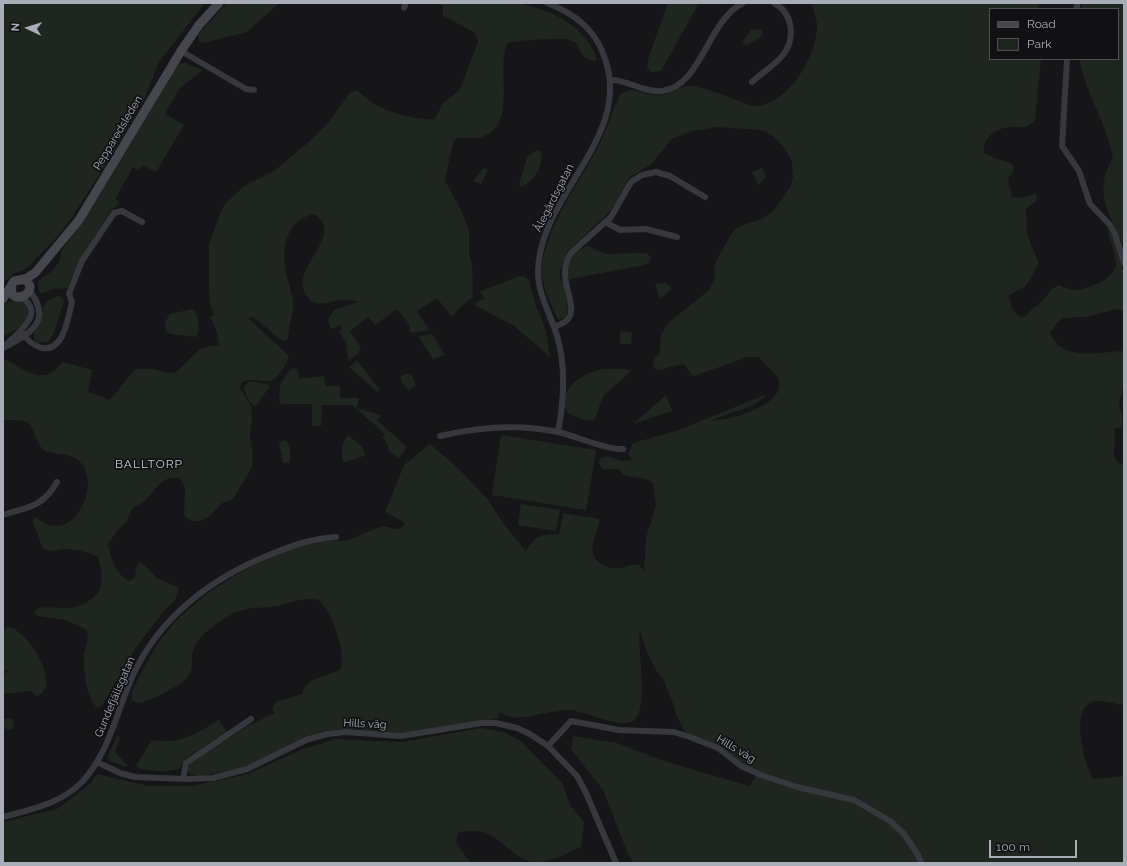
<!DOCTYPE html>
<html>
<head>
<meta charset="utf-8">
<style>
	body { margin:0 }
	#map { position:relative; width:1127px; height:866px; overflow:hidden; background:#161618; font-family:Raleway,sans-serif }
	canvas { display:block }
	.frame { position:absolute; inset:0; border:4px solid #a8adb8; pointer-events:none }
	.legend { position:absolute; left:989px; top:8px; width:130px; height:52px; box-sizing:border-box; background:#111113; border:1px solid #4d4f55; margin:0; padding:5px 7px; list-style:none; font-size:12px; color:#a8adb8 }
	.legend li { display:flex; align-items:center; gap:8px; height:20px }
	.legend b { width:20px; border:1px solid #4d4f55 }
	.north { position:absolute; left:8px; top:8px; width:40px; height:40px; -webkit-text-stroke:3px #111113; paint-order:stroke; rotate:274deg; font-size:11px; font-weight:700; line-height:16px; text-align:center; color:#a8adb8 }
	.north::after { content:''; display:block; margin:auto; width:14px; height:18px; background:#a8adb8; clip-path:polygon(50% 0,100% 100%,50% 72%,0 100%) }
	.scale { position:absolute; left:989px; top:840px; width:88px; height:18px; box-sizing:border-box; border:2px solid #a8adb8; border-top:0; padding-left:5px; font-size:12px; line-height:14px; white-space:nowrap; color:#a8adb8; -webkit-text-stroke:3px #111113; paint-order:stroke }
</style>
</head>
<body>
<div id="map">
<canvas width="1127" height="866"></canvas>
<div class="frame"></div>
<ul class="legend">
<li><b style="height:5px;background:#45474d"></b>Road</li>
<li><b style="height:11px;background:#1e261f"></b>Park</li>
</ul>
<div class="north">N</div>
<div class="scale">100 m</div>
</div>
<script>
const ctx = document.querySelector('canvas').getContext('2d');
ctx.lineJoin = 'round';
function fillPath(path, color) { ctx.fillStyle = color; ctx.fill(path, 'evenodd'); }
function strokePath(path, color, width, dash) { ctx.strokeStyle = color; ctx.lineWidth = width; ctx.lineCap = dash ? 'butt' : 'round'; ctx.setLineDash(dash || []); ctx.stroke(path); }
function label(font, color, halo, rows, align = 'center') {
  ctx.font = font + ' Raleway,sans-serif'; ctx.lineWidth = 3.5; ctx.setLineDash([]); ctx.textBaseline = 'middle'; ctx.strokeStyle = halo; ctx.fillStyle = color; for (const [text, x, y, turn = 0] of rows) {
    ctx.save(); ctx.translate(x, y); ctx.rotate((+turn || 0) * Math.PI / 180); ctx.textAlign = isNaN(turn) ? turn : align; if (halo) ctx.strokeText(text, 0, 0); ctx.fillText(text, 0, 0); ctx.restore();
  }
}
const green = new Path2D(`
	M3 3H205L159 62 144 100 108 161 72 217 56 238 28 267 22 271 14 273 3 283Z
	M227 3H279L247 32 202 43 199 41 198 35Z
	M436 3C454 3 473 3 491 3 499 3 508 2 516 3 548 8 588 26 597 60L596 61C584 60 581 55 577 44 574 42 570 40 566 39 562 38 510 41 507 43 496 72 518 125 482 137 474 140 465 137 457 138L453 143 445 180 462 212 469 231V253L472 264 473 297 460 307 452 317 437 298 417 311 429 329 427 331 410 333 409 324 397 309 375 325 368 317 350 331 361 348 359 353 348 361 346 342 339 332 342 330 340 325 331 329 328 320 334 310 359 302C338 294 330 308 312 302 308 298 303 292 303 286 299 263 344 232 314 214 290 219 282 242 285 264 286 277 291 288 293 301 294 313 289 325 288 337L286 341 280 339 253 317 248 318 289 356C288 361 285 366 282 370 268 391 260 375 242 382L240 388 250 404 252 416 250 437 253 454 252 467 233 499 222 503 210 516 200 521H192L185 517C182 503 190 489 179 478 161 474 155 493 143 502 140 505 135 506 132 509L127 521 117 531 108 544C111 559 116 574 129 581L135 578 136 569 140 561 157 578 179 588 175 600 163 612 135 649 102 706 98 708C86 700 83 668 84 655 86 645 89 640 87 630 77 626 69 620 59 619 50 617 42 618 33 614L37 609C46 606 54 608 64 608 76 609 92 602 99 591 104 583 100 566 98 557 93 553 74 549 66 549 58 549 52 553 43 549L33 522 34 518 36 517C74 552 107 476 75 458 65 452 53 455 43 450 26 425 40 419 3 420V359C16 363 33 380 48 374 55 372 58 366 63 362L92 370 88 392 110 400 135 369H153L169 373 176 372 201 348 219 345 216 329 210 317 215 314 211 309 209 290V244L221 211 226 203 244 186 274 171 310 141 328 123 350 93 356 90C362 94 368 100 374 104 388 112 419 121 435 119L443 103 455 94 460 89 478 42 474 32 443 16V6Z
	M668 3H699L661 71 651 72 647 68 649 56Z
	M811 3H1038L1039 9H990V59H1041L1035 120C1032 123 1029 126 1025 127 1020 128 1014 126 1009 127 995 129 982 138 984 153 995 160 1004 159 1013 165V174L1008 177 1012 197 1020 198 1036 193 1037 200 1026 209 1027 234 1039 264 1025 287 1009 295 1012 308 1020 317 1026 316C1032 307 1040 305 1045 298 1051 291 1049 290 1059 285 1063 287 1069 290 1074 290 1087 290 1117 278 1116 263 1115 251 1109 238 1106 227L1114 238 1124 274V311L1117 309 1085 317 1063 318 1057 323 1050 333C1062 362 1098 352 1124 351V380L1119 405 1122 414V427L1115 429 1114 456 1118 463 1124 464V705C1114 704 1096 697 1088 704 1072 716 1084 766 1094 779L1124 776V863H634L628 854 603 790 571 749 573 736 617 743 661 760 749 786 759 772 741 763 715 744 685 732 676 715 673 703 663 679 656 670 647 652 640 631C636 649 653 719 628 723 610 725 587 711 568 710 552 710 522 720 511 717 507 716 503 714 500 712L498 718 494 719 398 733 357 729 324 731 304 738 242 768 201 776 189 774 187 769 192 762 246 727 275 713 272 710 275 702 302 694C306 676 327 677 341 669 345 649 333 615 319 600 303 597 293 602 278 606 268 608 257 607 247 609 231 612 215 624 203 635 185 653 197 663 188 677 183 684 149 702 140 703 137 703 134 701 132 700V691C142 671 152 650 166 633 198 592 265 554 314 541 325 538 337 543 348 540 359 537 370 529 382 527 392 525 399 535 405 523L385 512 404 465 430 444 459 469 488 500 505 526 526 551C536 535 540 535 559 534L563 513 600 519C598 535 584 552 601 564 606 567 612 569 618 568 627 567 631 563 639 565L644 571 646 538 656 505 653 483 646 479 624 475 619 469H603L598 462C605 451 613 460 622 461 625 461 629 460 632 460L628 454 633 443 679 430 764 395 765 397 752 406 711 420C727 422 772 407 778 391 780 387 779 383 779 379L759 357H748L694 376 692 375 684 364 658 370 655 369 653 363 655 357 659 355 661 335 668 323 709 290 714 279 715 263 732 233 738 227 764 218 774 210 791 186 793 177 792 161 784 148 773 136 761 130 718 127 692 131 672 139 651 164 629 178 614 205 607 214 567 252 560 270V281L561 280 563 282 568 307 566 317 558 320C552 305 543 290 542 274 540 235 581 180 599 145 607 129 612 111 620 95 632 84 641 94 654 95 667 97 675 88 686 86 698 84 739 101 751 106 786 108 816 59 817 27 817 19 814 11 811 3Z
	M1082 3H1124V246C1110 216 1092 190 1113 158 1107 124 1086 94 1079 59H1118V9H1081Z
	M763 29 762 36 746 46 742 43 751 30Z
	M181 63H185L203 70 179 89 165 114 184 125 156 172 142 165 139 171 133 167 115 199 120 202 116 207 112 209C95 235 78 259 68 288L53 289 41 294 39 291 38 281 51 272 59 262 62 250 93 206 166 84 177 66Z
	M535 151H540C545 166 534 182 520 187L519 185 527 157Z
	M483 168 488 170 481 184 473 181Z
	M762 168 766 177 758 185 752 172Z
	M588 246 605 254 642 253 648 254 651 257 649 262 645 265 569 279C564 264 574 250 588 246Z
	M524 276 529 280 537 309 539 311 546 332 550 357 513 325 476 306V302L485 299 480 292 483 290 517 277Z
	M666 283 672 289 660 299 655 284Z
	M57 296H60L64 301 54 333 48 342 37 343 34 339V333L41 320 43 307 47 301Z
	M13 300 22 301C38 318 17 331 3 336V305Z
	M192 309 195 310C198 319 201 328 196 337L171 334 166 331 165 322 170 314Z
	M620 331 632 333 631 344H620Z
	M432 334 445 355 433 359 418 336Z
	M357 360 380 390 377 392 349 367Z
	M295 368 298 369 299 379 324 376 326 386H340V398H359L357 408 381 415 377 420 407 447 399 458 388 451V444L382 437 385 434 352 405H322L321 426H312V404H281L279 401 280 385 290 369Z
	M603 369H625L631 371 603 396 595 419C586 422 574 417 567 412 555 389 585 372 603 369Z
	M404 374H411L416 385 409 391 401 381V376Z
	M250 381 271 385 255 407 249 401 243 387Z
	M666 395 672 411 633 424Z
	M348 435 362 447 365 453 364 456 345 462 342 460V446Z
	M501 435 596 450 586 510 492 495Z
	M283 440C293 443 290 455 290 463H283L279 443Z
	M521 504 560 510 556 531 518 525Z
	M8 627C26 628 64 686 37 696L31 691 3 694V675L8 671 3 670V630Z
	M11 719 14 721 13 729 10 730 3 728V719Z
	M219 720 227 732 185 759 179 769C168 771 146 773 136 766L152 740C181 745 195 734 219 720Z
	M481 728 504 732 521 741 562 783 570 805 584 822 581 847C566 853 551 863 535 862 514 861 502 837 483 832 475 830 466 831 458 833L456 843 471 863H3V822L57 809 90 784 97 774 149 786H192L248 774 303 749 335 739 402 742Z
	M118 735 120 738 115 752 128 766 126 767 110 761 107 757Z`);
const street = new Path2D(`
	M547 3C571 12 592 26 602 51 639 134 538 194 538 272 538 295 551 315 557 336 566 365 564 402 558 432
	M404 8 406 3
	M1076 9 1078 3
	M181 51 246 89 254 90
	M1067 59 1062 146 1079 171 1090 204 1110 225 1115 234 1124 263
	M611 80C628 80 644 93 662 91 702 86 707 21 743 3
	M752 82C762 73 775 65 783 55 796 38 793 13 774 3
	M605 222 620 230 646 229 677 237
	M554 327C558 325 565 323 568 319 580 305 553 275 572 252L611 217 631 182 642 175 656 172 670 176 705 197
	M21 331C30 345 48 358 61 338 67 328 69 314 72 302L69 294 82 261 114 213 122 211 142 222
	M4 347C15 334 48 314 21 297
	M3 348C29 335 54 321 29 290
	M440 436C478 427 520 424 558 432 576 436 606 450 623 449
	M3 515C28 507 43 507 57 482
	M548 746 577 776 586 793 616 863
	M97 762 120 773 135 777 186 779 213 778 247 769 306 740 327 734 346 732 400 736 482 723H496L517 728 530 734 548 746 571 721 619 730 674 732 690 737 718 748 741 766 761 775 797 787 854 800 890 821 904 834 918 855 921 863
	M183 779 186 763 251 719
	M3 817C32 809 60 804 82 782 110 752 117 709 134 673 161 616 212 578 269 555 291 546 313 538 336 537`);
const secondary = new Path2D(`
	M12 285C7 310 45 290 23 279
	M3 299 14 281 25 279 35 273 79 220 181 51 199 25 219 3`);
const streetNames = [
	["Pepparedsleden",118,133,-59],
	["Ålegårdsgatan",554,198,-63],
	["Gundefjällsgatan",115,697,-67],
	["Hills väg",365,724,3],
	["Hills väg",736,749,31]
];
const neighbourhoodNames = [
	["BALLTORP",149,464]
];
fillPath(green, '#1e261f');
strokePath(street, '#37383d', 6);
strokePath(secondary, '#45474d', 9);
label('11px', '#a8adb8', '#111113', streetNames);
ctx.letterSpacing = '1px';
label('12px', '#c9ccd4', '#111113', neighbourhoodNames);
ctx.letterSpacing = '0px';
</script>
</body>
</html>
